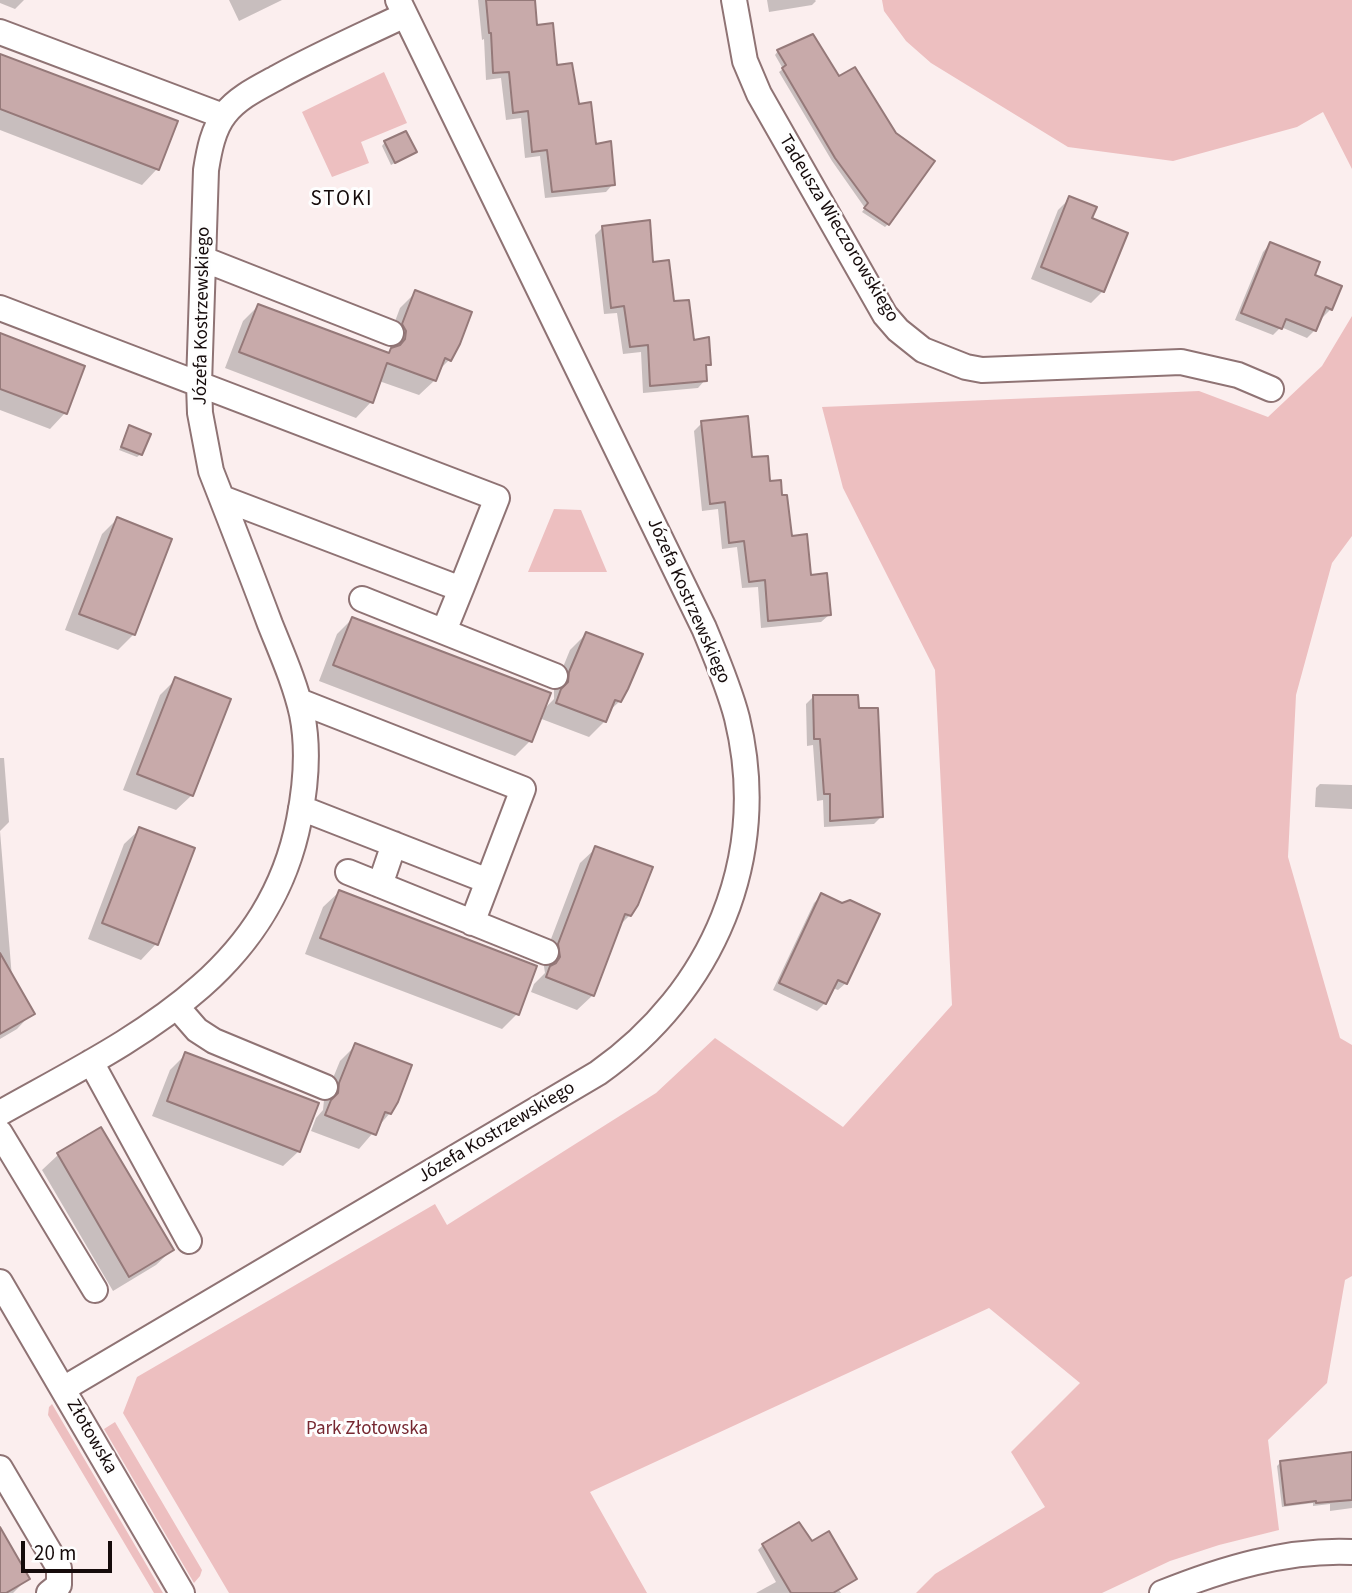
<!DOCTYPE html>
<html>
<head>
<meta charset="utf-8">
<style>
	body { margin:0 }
	#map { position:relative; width:1352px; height:1593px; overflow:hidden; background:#fbeeee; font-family:"Source Sans 3",sans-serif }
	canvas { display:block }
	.scale { position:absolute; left:21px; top:1541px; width:91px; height:32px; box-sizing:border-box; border:4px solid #150b0b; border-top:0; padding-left:9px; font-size:21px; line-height:24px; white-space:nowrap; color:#150b0b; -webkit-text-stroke:5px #fefefe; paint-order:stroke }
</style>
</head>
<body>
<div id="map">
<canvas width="1352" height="1593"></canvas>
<div class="scale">20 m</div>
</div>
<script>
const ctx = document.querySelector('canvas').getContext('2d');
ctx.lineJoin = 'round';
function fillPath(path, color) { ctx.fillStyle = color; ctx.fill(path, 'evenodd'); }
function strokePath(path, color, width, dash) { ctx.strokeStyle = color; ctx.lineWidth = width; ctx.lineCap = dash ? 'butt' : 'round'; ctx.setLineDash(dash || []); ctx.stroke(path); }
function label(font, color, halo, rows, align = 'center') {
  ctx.font = font + ' "Source Sans 3",sans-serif'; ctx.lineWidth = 6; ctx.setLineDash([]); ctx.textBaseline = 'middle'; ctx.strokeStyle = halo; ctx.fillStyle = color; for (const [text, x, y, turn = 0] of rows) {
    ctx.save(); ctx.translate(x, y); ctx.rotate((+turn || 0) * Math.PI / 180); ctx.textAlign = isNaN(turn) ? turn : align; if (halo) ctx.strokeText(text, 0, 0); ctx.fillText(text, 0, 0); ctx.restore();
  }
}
const green = new Path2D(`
	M882 0H1352V169L1323 112 1297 127 1173 161 1068 147 931 63 906 41 884 11Z
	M384 72 407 123 361 142 369 163 332 177 302 112Z
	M1352 316V536L1332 563 1296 695 1288 857 1340 1038 1352 1045V1276L1345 1280 1327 1383 1268 1440 1279 1530 1219 1545 1170 1561 1102 1593H916L935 1574 1045 1507 1011 1452 1080 1383 989 1308 590 1492 647 1593H229L123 1413 137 1377 435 1204 447 1225 656 1093 715 1038 843 1127 952 1005 935 670 843 488 822 407 1199 391 1268 417 1322 366Z
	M554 509 581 510 607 572H528Z
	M52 1404 163 1593H154L48 1415 49 1407Z
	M115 1422 202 1570 200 1576 194 1583 104 1429Z`);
const shadow = new Path2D(`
	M0 0H24L15 9 0 3Z
	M229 0H282L239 21Z
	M478 0H533L535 27 578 106 613 184 606 192 545 198 540 156 525 158 521 118 506 120 501 78 486 80 484 39 482 40Z
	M767 0H815L816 1 812 5 769 12Z
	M778 51 888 224 885 227 862 212 865 208 832 161 779 72 783 69 775 55Z
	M0 55 157 169 142 185 0 130Z
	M385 142 415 152 391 165 382 146Z
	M1070 198 1103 291 1091 303 1031 279 1058 210Z
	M603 227 652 264 693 342 709 364 704 369 705 380 698 388 643 393 641 352 623 354 617 313 604 314 595 235Z
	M1270 244 1313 276 1331 309 1323 317 1321 316 1315 330 1307 338 1281 327 1273 335 1235 320 1263 252Z
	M416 292 449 360 438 371 435 380 419 395 379 381 371 402 356 418 225 368 243 321 258 306 387 355 391 348 388 340 400 308Z
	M0 335 65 413 50 429 0 410Z
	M702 423 751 459 769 483 790 538 829 615 821 622 761 628 758 587 742 588 737 547 722 549 718 509 702 511 694 431Z
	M130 427 141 454 137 457 119 450Z
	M117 519 170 540 134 634 118 650 65 630 102 534Z
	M352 619 542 711 554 699V689L570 650 586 634 620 701 608 712 605 721 589 737 539 718 530 741 515 756 319 681 337 634Z
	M175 680 192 795 176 810 123 790 160 695Z
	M813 697 882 816 874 824 824 827 823 800 817 801 813 745 807 746 806 704Z
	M0 758H4L9 822 0 831 12 978 32 1013 17 1029 0 1039Z
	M1320 784 1352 785V809L1315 807 1316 788Z
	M140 829 156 944 141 960 88 939 124 844Z
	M596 848 630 915 619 926 593 995 577 1010 531 992 534 984 545 973 543 960 580 863Z
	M339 892 517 1014 502 1029 305 954 323 907Z
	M822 895 846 983 838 990 832 988 825 1003 817 1011 773 990 814 903Z
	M356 1045 390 1113 359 1149 311 1131 316 1118 323 1110 324 1100 340 1061Z
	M186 1054 299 1151 283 1166 152 1116 170 1070Z
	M100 1130 172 1250 156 1265 113 1291 42 1170 58 1155Z
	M1352 1454V1508L1330 1511V1504L1313 1506V1503L1282 1507 1277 1466 1280 1463Z
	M0 1532 28 1578 13 1593H0Z
	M812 1543 855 1579 839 1590 841 1593H756L776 1582 758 1550 763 1545Z`);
const building = new Path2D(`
	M486 0H535L537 25 553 23 557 65 572 63 579 104 591 102 596 144 611 141 615 185 552 192 547 150 532 152 528 111 513 113 509 72 493 73 491 33H489Z
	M813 34 839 76 855 67 896 133 935 161 889 225 864 208 868 203 835 158 782 68 786 65 777 50Z
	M0 54 178 121 159 170 0 109Z
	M406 131 417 152 395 163 384 141Z
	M1069 196 1097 207 1092 218 1128 233 1104 292 1041 267Z
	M650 220 653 262 669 260 674 301 689 300 694 340 709 337 711 365H706L707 381 650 386 648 345 630 347 624 306 611 308 602 226Z
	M1270 242 1320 262 1315 275 1342 286 1332 310 1326 307 1316 331 1286 319 1282 329 1241 313Z
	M415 290 472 312 460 344 451 361 445 358 436 381 387 363 373 403 239 352 258 304 389 353 391 348 400 345 405 339 406 331 402 324Z
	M0 333 85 366 67 414 0 389Z
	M748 416 752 457 768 456 770 481 781 480 782 495H787L792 536 807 534 811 575 827 573 831 615 768 621 765 580 749 582 744 541 729 543 725 502 710 504 701 421Z
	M129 425 151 434 142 455 121 447Z
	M117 517 172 539 135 635 79 614Z
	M352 617 551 693 532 742 333 665Z
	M586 632 643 654 628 689 621 702 615 700 606 722 556 703 561 689 568 682 569 672Z
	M175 677 231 699 193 796 137 774Z
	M813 695H858L859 708H878L883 817 830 821V794H824L820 739H814Z
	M139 827 195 848 158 945 102 923Z
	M595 846 653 867 638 905 631 916 625 914 594 996 546 977 550 966 556 963 560 957 558 944Z
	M339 890 537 966 519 1015 320 938Z
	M821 893 842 903 850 900 880 914 847 984 838 980 826 1004 779 983Z
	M0 953 35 1014 0 1034Z
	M355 1043 412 1065 398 1102 391 1114 385 1112 376 1135 325 1115 331 1100 338 1093 339 1083Z
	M185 1052 319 1103 300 1152 167 1101Z
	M101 1127 174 1250 129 1277 57 1153Z
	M1352 1452V1500L1316 1503V1501L1285 1505 1280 1461Z
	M799 1522 812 1541 829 1531 857 1579 833 1593H791L762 1544Z
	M0 1527 30 1579 6 1593H0Z`);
const minor = new Path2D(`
	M734 0 745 61 759 94 885 315 898 330 923 350 966 367 982 370 1181 362 1238 375 1271 389
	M0 32 223 116
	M203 259 391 333
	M0 308 497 498 461 589 222 498
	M362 599 555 676
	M444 631 461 589
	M299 701 523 789 488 881 301 808
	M348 872 546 952
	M380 885 394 844
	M472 923 488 881
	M177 1007 197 1030 214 1041 325 1087
	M91 1062 189 1241
	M0 1113C128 1041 268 979 299 820 306 785 309 749 302 714 295 683 282 654 270 624 251 573 231 522 211 471L200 413 199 384 206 170C209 151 213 129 225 114 238 97 260 87 278 77 320 54 363 35 405 15
	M0 1133 95 1290
	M0 1282 182 1593
	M63 1389 598 1073C713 992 771 858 737 718 729 687 716 657 704 628L398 0
	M0 1468 59 1568V1585L49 1593
	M1162 1593C1222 1569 1287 1549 1352 1552`);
const streetNames = [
	["Tadeusza Wieczorowskiego",838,229,59],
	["Józefa Kostrzewskiego",203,316,-89],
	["Józefa Kostrzewskiego",688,601,66],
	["Józefa Kostrzewskiego",497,1133,-31],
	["Złotowska",91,1437,60]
];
const parkNames = [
	["Park Złotowska",367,1430]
];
const neighbourhoodNames = [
	["STOKI",342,200]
];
fillPath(green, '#edbfc0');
fillPath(shadow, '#0003');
fillPath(building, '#c8aaaa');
strokePath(building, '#957979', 2);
strokePath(minor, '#8f7374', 28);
strokePath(minor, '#fff', 24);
label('19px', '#150b0b', '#fefefe', streetNames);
label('19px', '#762831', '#fefefe', parkNames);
ctx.letterSpacing = '2px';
label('21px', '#150b0b', '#fefefe', neighbourhoodNames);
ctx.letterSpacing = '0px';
</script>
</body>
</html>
